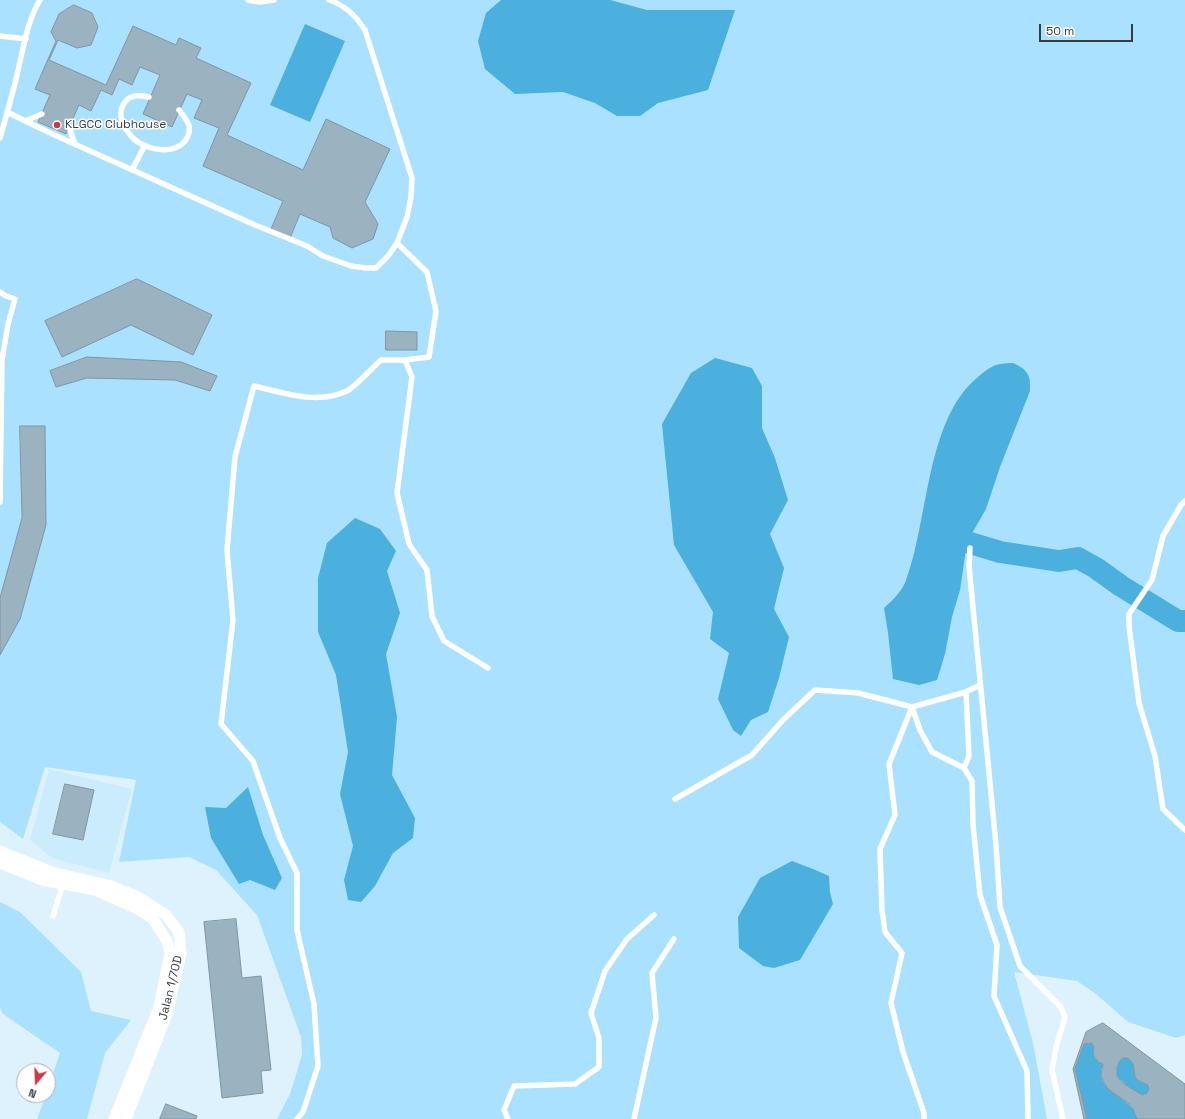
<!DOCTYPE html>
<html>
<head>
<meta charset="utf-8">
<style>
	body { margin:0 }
	#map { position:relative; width:1185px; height:1119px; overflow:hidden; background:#def2fd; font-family:"Space Grotesk",sans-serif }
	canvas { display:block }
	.north { position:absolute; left:16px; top:1063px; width:40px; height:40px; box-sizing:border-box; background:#fff; border:1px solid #aeb2b4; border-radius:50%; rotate:199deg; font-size:11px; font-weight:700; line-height:16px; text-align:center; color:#343e43 }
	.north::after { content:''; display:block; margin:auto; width:14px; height:18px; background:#ca3a45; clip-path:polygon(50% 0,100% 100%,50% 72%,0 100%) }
	.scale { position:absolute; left:1039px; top:24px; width:94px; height:18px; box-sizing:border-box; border:2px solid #343e43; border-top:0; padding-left:5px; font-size:12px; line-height:14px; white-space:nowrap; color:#343e43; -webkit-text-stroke:3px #fff; paint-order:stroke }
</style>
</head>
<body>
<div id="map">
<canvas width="1185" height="1119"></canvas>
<div class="north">N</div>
<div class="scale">50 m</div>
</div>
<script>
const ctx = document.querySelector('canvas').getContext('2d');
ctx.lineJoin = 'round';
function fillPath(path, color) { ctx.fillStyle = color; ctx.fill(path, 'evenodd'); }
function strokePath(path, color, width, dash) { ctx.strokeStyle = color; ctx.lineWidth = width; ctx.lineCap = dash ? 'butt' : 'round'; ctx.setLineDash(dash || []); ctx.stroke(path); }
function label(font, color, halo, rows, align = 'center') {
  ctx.font = font + ' "Space Grotesk",sans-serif'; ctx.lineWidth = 3; ctx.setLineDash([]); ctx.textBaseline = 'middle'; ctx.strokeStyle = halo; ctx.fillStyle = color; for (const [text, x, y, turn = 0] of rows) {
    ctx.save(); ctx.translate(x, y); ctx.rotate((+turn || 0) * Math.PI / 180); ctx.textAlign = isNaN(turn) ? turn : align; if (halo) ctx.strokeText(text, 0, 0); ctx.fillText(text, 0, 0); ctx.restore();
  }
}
const built = new Path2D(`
	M49 769 132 789 109 873 52 858 30 840Z`);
const green = new Path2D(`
	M0 0H1185V1035L1176 1038 1128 1022 1096 994 1077 981 1014 972 1033 1043 1047 1119H277L290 1094 302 1055 301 1037 257 915 216 870 189 857 119 862 136 780 45 767 23 839 0 822Z
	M0 902 20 912 81 972 91 1011 131 1020 105 1053 87 1119H37L46 1095H48V1088L60 1053 3 1014 0 1008Z`);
const water = new Path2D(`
	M501 0H610L647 10H735L708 90 658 103 640 116H617L595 103 563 92 515 94 485 69 478 41 486 13Z
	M305 24 345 41 310 122 270 105Z
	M715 358 752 368 762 386V428L775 458 788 500 770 534 784 568 774 609 789 637 779 678 768 712 751 720 741 736 733 730 718 699 729 653 710 639 713 612 674 545 662 424 691 373Z
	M1013 363C1028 370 1031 375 1030 391L1000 467 986 509 967 542 960 590 952 617 945 654 937 680 919 685 893 679 888 633 884 608C892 601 900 593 905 583 929 522 925 420 978 377 985 371 992 365 1001 364 1005 363 1009 363 1013 363Z
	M355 518 380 529 396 551 387 571 400 613 386 654 397 717 392 775 415 818 413 838 393 853 375 886 361 902 348 900 344 880 353 846 340 794 348 752 336 675 318 632V578L327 543Z
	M248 787 263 835 282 878 275 890 250 880 239 884 211 838 205 807 226 808Z
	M792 861 813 869 829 876 830 892 833 904 800 960 774 968 763 966 739 948 738 917 760 878Z
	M1092 1043 1094 1047 1093 1054 1098 1062 1103 1064C1092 1094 1133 1094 1137 1119H1087L1075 1069 1084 1044Z
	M1123 1058C1139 1056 1131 1073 1137 1079 1139 1082 1144 1083 1148 1085L1149 1089 1147 1093 1142 1095C1130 1088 1103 1074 1123 1058Z`);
const river = new Path2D(`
	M967 542 1000 552 1059 561 1078 558 1096 568 1121 586 1178 621H1185`);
const building = new Path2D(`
	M74 5 92 13 98 27 91 45 77 48 58 40 49 60 106 85 133 26 176 45 179 38 201 48 196 58 251 83 227 135 303 170 326 119 390 149 365 202 378 224 373 239 352 248 333 238 330 227 300 214 290 238 271 229 283 201 203 166 219 128 194 118 202 100 187 94 172 127 143 114 160 75 140 67 132 85 119 79 112 95 101 90 91 111 79 105 66 134 38 122 50 95 35 89 56 41 51 32 59 14Z
	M137 279 212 315 193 355 131 325 62 357 45 321Z
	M386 331 417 332V350H386Z
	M87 357 181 362 217 376 210 391 175 380 87 378 56 387 50 371Z
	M20 426H45L46 525 20 619 0 655V598L22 518Z
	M65 784 94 790 83 840 53 834Z
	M236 919 242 978 261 976 271 1070 261 1071 263 1093 222 1098 204 922Z
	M1103 1023 1185 1084V1119H1137L1133 1109 1128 1103 1108 1089 1104 1083 1101 1075 1103 1064 1098 1062 1093 1054 1094 1047 1092 1043 1084 1044 1075 1069 1087 1119H1084L1073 1069 1086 1032ZM1123 1058H1126L1129 1059 1133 1064 1135 1076 1137 1080 1148 1085 1149 1089 1147 1093 1142 1095 1121 1082 1117 1075V1068L1119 1062Z
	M166 1104 197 1116 196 1119H160Z`);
const lane = new Path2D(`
	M248 0 260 2 274 0
	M0 36 26 39
	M149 97C138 95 129 94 123 105 119 112 121 122 125 128 128 132 130 135 133 138 146 151 177 156 187 138 189 134 190 130 189 126 188 121 183 115 179 110
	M7 112 50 133 255 225 307 246 323 256 351 266 366 268H376L389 255 397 243 407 217 411 197 412 178 365 30C356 16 345 5 329 0
	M25 121 42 114
	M69 127 75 144
	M0 138C6 117 12 96 17 75 23 50 27 21 40 0
	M132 170 145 145
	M0 292 6 296 15 299 8 324 2 360 0 502
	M405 360 412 377 397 493 409 544 427 570 432 616 444 641 488 668
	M1185 501 1181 505 1163 536 1152 580 1129 614V626L1139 703 1155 756 1163 809 1185 830
	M970 548 969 566 996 845 1000 907 1020 966 1060 1006 1065 1017 1056 1047 1052 1070 1063 1119
	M966 692 969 756 964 768 972 781 973 825 980 895 997 945 994 996 1027 1071 1028 1119
	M912 707 889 764 895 815 880 849 882 910 885 932 902 953 891 1003 903 1052 924 1113V1119
	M912 707 920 730 932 752 964 768
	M675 799 752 755 783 720 815 690 858 693 912 707 966 692 980 685
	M53 916 63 884
	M297 1119 303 1112 318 1066 314 1004 297 930V873L280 838 253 761 221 724 233 620 227 550 235 457 254 386C284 393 317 405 347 391 355 387 373 367 381 360H405L429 357 436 311 427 272 397 243
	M508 1119 504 1110 514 1086 575 1084 599 1067V1038L591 1013 605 971 627 939 654 915
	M634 1119 656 1018 652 973 674 939`);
const street = new Path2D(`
	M0 851 52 872 112 886 140 898 166 915 179 932 181 954 167 1014 126 1119
	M0 863 42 880 95 890 138 909 153 919 167 941 170 953 159 1007 114 1119`);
const markers = [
	[57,125,4,"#ca3a45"]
];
const poiNames = [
	["KLGCC Clubhouse",65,125]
];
const streetNames = [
	["Jalan 1/70D",171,988,-76]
];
fillPath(built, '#cbecfd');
fillPath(green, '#a9e1ff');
fillPath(water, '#4bb0de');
strokePath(river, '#4bb0de', 22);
fillPath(building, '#9bb3c0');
strokePath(building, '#7f96a2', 1);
strokePath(lane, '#fff', 5.5);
strokePath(street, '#fff', 11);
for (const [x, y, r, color] of markers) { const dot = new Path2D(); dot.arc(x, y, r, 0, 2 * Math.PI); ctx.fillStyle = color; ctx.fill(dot); strokePath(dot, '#fff', 1.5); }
label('12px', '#343e43', '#fff', poiNames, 'left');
label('12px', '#343e43', '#fff', streetNames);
</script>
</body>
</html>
